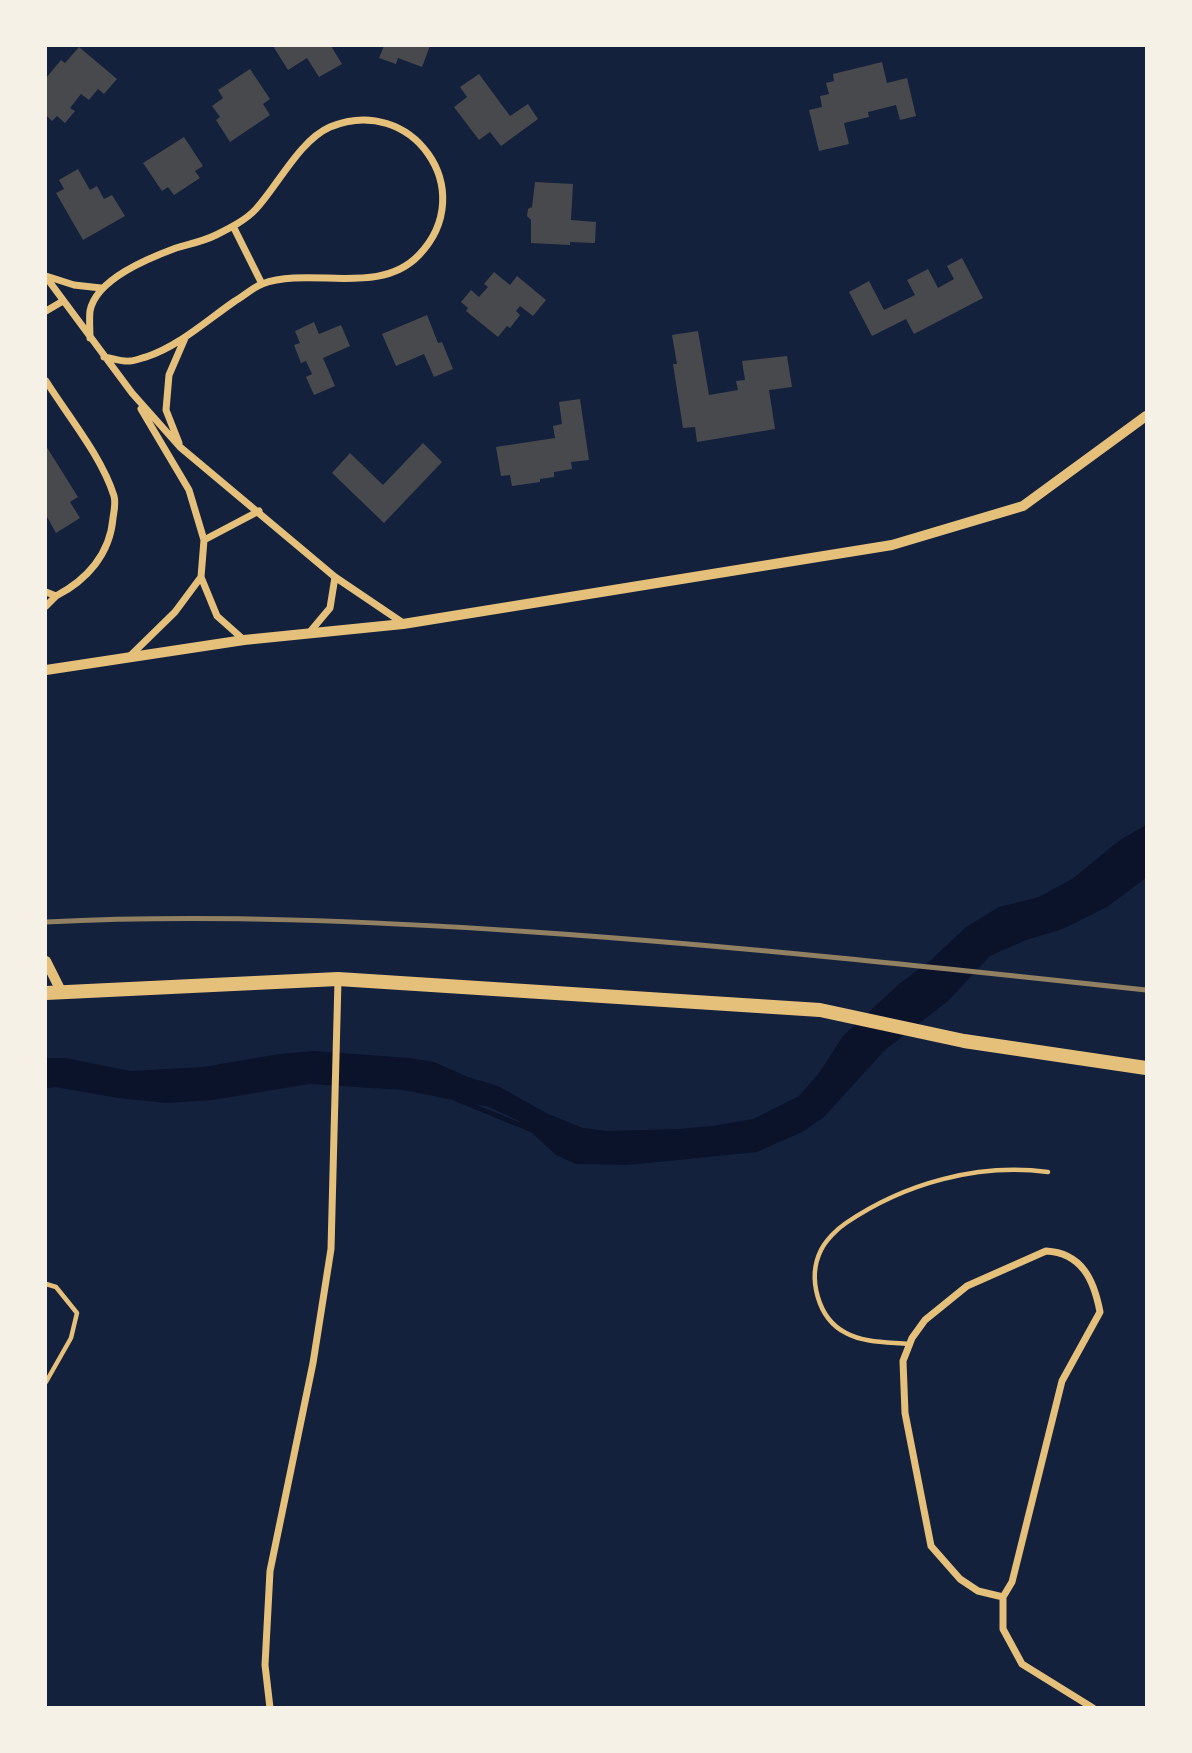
<!DOCTYPE html>
<html>
<head>
<meta charset="utf-8">
<style>
	body { margin:0 }
	#map { position:relative; width:1192px; height:1753px; overflow:hidden; background:#14213d; font-family:"Source Sans 3",sans-serif }
	canvas { display:block }
	.frame { position:absolute; inset:0; border:47px solid #f6f1e7; pointer-events:none }
</style>
</head>
<body>
<div id="map">
<canvas width="1192" height="1753"></canvas>
<div class="frame"></div>
</div>
<script>
const ctx = document.querySelector('canvas').getContext('2d');
ctx.lineJoin = 'round';
function fillPath(path, color) { ctx.fillStyle = color; ctx.fill(path, 'evenodd'); }
function strokePath(path, color, width, dash) { ctx.strokeStyle = color; ctx.lineWidth = width; ctx.lineCap = dash ? 'butt' : 'round'; ctx.setLineDash(dash || []); ctx.stroke(path); }
const water = new Path2D(`
	M1146 825V878L1107 907 1063 929 1026 940 990 956 948 1001 885 1050 823 1118 802 1132 757 1152 628 1165 576 1164 556 1155 519 1121 489 1107 403 1090 309 1084 213 1100 166 1103 118 1098 55 1087 46 1088V1058H66L130 1071 203 1067 279 1054 314 1051 410 1058 434 1062 468 1077 498 1086 548 1114 583 1128 607 1131 679 1129 712 1126 753 1119 799 1096 819 1073 843 1036 899 984 931 960 966 927 999 907 1039 897 1072 879 1120 840Z`);
const stream = new Path2D(`
	M456 1099 532 1130`);
const building = new Path2D(`
	M273 46H331L342 64 319 77 307 58 288 70Z
	M384 46H430L422 67 398 58 396 64 379 58Z
	M79 47 117 79 104 94 98 89 89 100 81 94 70 108 75 111 65 123 57 116 52 121 46 115V78L61 60 65 63Z
	M882 62 887 83 907 78 916 116 900 120 896 105 868 112 869 117 844 123 849 144 819 151 809 110 822 107 820 96 829 94 826 83 834 81 833 74Z
	M250 69 270 99 263 104 270 115 230 142 216 120 220 117 212 106 223 98 218 90Z
	M479 74 510 116 528 104 538 119 501 146 490 132 479 140 454 107 467 97 460 87Z
	M184 137 203 166 195 171 200 178 174 195 168 187 162 191 143 163Z
	M78 169 90 190 97 186 104 199 112 195 125 216 83 240 56 193 64 189 59 180Z
	M535 182 573 184 571 220 596 222 595 243 570 242V245L531 243V220L527 216 528 209 532 207Z
	M962 258 983 298 914 334 906 319 872 336 849 292 869 281 884 310 915 295 907 280 928 269 938 288 954 279 947 266Z
	M494 272 510 285 517 276 546 300 533 316 520 306 516 311 520 315 510 328 507 326 498 337 466 311 468 308 461 302 471 290 479 297 488 287 484 284Z
	M427 315 438 343 442 342 453 369 434 377 424 354 396 366 382 334Z
	M314 322 319 334 341 325 350 346 323 358 335 386 314 395 306 377 312 374 306 361 301 363 294 345 300 343 295 331Z
	M698 331 709 395 738 390 736 381 745 380 742 361 787 356 792 387 769 390 775 429 697 442 695 427 683 428 673 364H677L672 335Z
	M580 399 589 460 571 462 572 469 554 472V477L540 479V482L512 486 510 475 501 476 496 447 555 438 553 426 562 424 559 402Z
	M423 443 442 462 384 523 332 473 350 453 383 485Z
	M46 446 78 497 70 502 80 518 56 533 46 515Z`);
const service = new Path2D(`
	M46 1284 56 1287 77 1313 71 1338 46 1382
	M909 1344C889 1342 864 1343 846 1333 818 1319 807 1278 821 1250 826 1240 837 1229 846 1223 905 1183 978 1163 1048 1172`);
const minor = new Path2D(`
	M233 226 262 284
	M46 276 74 285 101 288
	M46 277 132 393 180 447 335 577 403 623
	M46 311 63 301
	M90 338C90 329 89 319 90 311 96 279 149 258 176 248 190 244 204 241 216 235 230 228 246 220 256 209 278 185 300 140 330 127 411 93 481 190 419 255 379 297 311 266 262 284 252 288 244 296 235 301 206 321 179 346 146 357 141 358 135 361 130 361 122 362 112 358 104 357
	M46 381C68 416 102 457 114 496 116 503 114 511 113 518 110 554 87 580 56 596
	M141 409 189 490 204 540 201 577 217 616 244 640
	M179 443 166 410 169 375 185 338
	M204 540 259 511
	M46 592 56 596 46 606
	M309 633 330 608 335 577
	M129 657 175 612 201 577
	M1046 1251C1082 1253 1094 1280 1100 1312L1062 1381 1012 1582 1003 1597 978 1591 960 1579 931 1546 905 1413 903 1361 912 1338 925 1320 967 1286Z
	M1003 1597V1629L1022 1664 1093 1708
	M270 1708 265 1665 270 1571 313 1363 331 1249 338 980`);
const tertiary = new Path2D(`
	M46 670 244 640 403 624 892 545 1023 506 1146 416
	M46 961 61 991`);
const primary = new Path2D(`
	M46 993 338 979 820 1010 964 1041 1146 1068`);
const rail = new Path2D(`
	M46 922C208 914 371 921 533 932 738 946 942 968 1146 990`);
fillPath(water, '#0b132b');
strokePath(stream, '#0b132b', 5);
fillPath(building, '#48494c');
strokePath(service, '#e5c07b', 4.5);
strokePath(minor, '#e5c07b', 7);
strokePath(tertiary, '#e5c07b', 10);
strokePath(primary, '#e5c07b', 14);
strokePath(rail, '#918062', 5);
</script>
</body>
</html>
